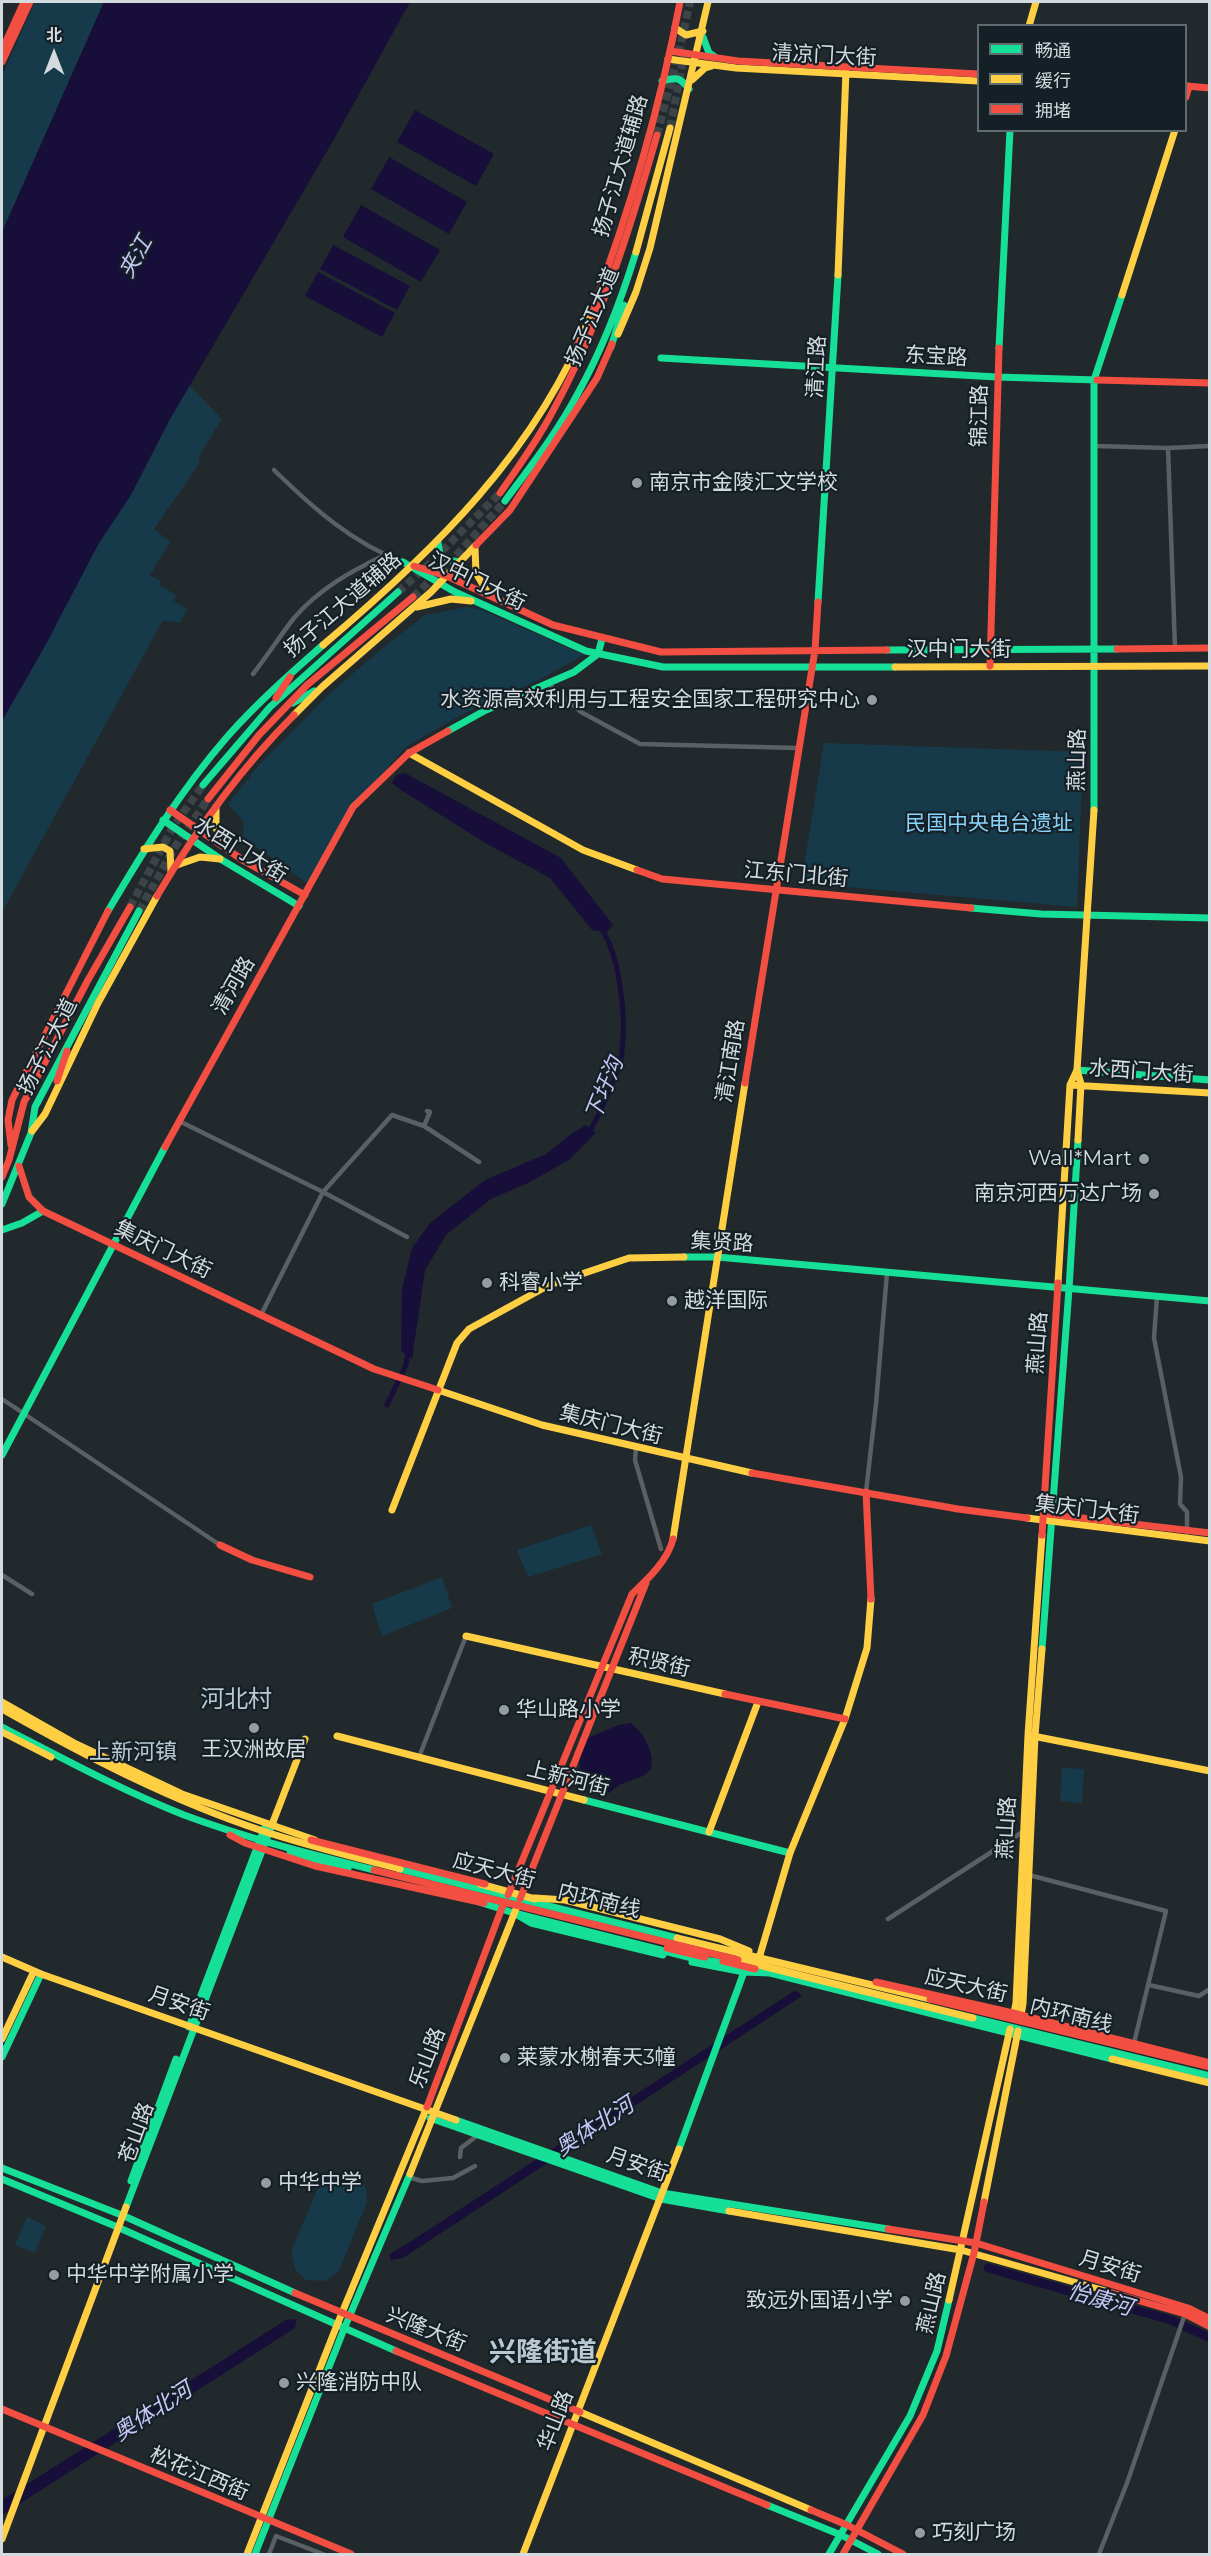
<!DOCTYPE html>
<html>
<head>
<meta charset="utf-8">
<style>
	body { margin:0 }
	#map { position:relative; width:1211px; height:2556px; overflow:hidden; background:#21292c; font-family:Montserrat,"Noto Sans SC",sans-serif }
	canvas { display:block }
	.frame { position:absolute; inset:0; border:3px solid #d3dbdf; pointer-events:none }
	.legend { position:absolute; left:977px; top:24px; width:210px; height:108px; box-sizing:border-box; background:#142026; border:2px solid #606b70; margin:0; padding:8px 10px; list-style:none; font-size:18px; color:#d3dbdf }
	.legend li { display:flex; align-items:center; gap:12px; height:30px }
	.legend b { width:30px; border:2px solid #606b70 }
	.north { position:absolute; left:24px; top:24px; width:60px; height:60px; -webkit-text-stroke:4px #142026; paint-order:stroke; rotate:0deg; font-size:16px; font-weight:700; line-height:24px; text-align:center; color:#d3dbdf }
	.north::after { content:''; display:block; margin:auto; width:21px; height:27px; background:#d3dbdf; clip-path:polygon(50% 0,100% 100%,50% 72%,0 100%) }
</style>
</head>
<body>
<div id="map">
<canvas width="1211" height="2556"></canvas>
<div class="frame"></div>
<ul class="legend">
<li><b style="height:8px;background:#16e098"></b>畅通</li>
<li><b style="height:8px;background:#ffcf43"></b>缓行</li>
<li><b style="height:8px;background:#f24e42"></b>拥堵</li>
</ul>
<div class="north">北</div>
</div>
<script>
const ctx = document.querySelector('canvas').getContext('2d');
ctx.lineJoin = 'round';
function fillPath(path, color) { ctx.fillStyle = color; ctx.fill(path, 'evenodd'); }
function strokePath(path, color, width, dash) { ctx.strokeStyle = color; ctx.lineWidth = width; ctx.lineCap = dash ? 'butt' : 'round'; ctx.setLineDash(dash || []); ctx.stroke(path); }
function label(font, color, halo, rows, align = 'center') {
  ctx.font = font + ' Montserrat,"Noto Sans SC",sans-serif'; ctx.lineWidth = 4.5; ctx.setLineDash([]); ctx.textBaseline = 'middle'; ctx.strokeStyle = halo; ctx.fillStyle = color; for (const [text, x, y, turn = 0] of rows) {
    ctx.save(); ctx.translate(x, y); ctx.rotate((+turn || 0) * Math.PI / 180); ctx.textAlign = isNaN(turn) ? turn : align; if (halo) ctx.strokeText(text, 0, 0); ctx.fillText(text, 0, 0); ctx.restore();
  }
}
const green = new Path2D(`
	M35 2H104L2 232V75Z
	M188 384 222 419 199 456V464L154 529 170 542 150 575 160 581V585L176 595 174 601 187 609 180 623 163 620 2 912V692Z
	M467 607 482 610 584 655 537 681 461 715 407 746 353 807 310 885 242 837 244 822 228 804 259 765 329 694 379 651 425 615Z
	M824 743 1083 752 1077 907 801 883Z
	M591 1525 602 1554 528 1577 517 1550Z
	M442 1577 452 1608 382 1636 372 1604Z
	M1062 1768 1084 1769 1082 1803 1060 1801Z
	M341 2172 351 2174 361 2180 366 2188 367 2202 339 2271 325 2281 306 2280 295 2269 291 2251 320 2183 331 2175Z
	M27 2217 46 2226 35 2253 15 2245Z`);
const water = new Path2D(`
	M104 2H410L333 141 169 421 131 495 99 543 45 646 2 721V232Z
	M415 110 494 154 476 186 397 142Z
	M389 157 467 202 449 234 371 189Z
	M361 205 440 250 421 282 343 237Z
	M333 245 410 286 397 310 320 269Z
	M318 272 395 313 382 337 305 296Z
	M405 773 561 858 613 925 607 932 592 930 550 878 487 844 401 790 392 783 396 775Z
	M586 1125 596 1133 569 1160 528 1183 491 1199 446 1235 425 1270 412 1359 401 1351 402 1289 412 1248 430 1223 485 1180 546 1154 571 1134Z
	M631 1723C644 1733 655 1753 651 1769L643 1776 619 1785 609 1793H597C577 1775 575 1761 587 1738L619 1725Z
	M794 1991 798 1992 802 1996 403 2258 390 2260V2254L413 2240Z
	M297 2319 295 2328 2 2515V2500L286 2320Z`);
const canal = new Path2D(`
	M588 1134C597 1120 620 1070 622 1053 626 1018 621 956 600 927
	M387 1405 406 1365 408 1350`);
const river = new Path2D(`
	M988 2268 1171 2320 1210 2338`);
const highwayTunnel = new Path2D(`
	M670 128 686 46
	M657 135 680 47 690 2
	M398 592 424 569 500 493
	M413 597 455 557 505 501
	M130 907 173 827 203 785
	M139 911 175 847 208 799`);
const street = new Path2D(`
	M1095 446 1168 448 1175 648
	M1168 448 1209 446 1210 443
	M274 470C312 507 352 543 403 562
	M253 674C267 656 280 636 294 618 319 589 351 571 385 555
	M547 683 581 712 640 744 799 748
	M179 1121 323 1192 407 1237
	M424 1126 430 1112 427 1111
	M1157 1297 1154 1338 1181 1477 1180 1504 1187 1512V1533
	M261 1315 323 1192 392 1115 424 1126 479 1162
	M2 1399 220 1545
	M636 1448 635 1460 661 1549
	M866 1492 876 1404 887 1273
	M2 1575 32 1594
	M419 1757 466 1636
	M1029 1875 1166 1911 1134 2043
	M888 1919 1024 1831
	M1149 1985 1199 1996 1210 1989
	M460 2157 461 2148 478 2135
	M408 2177 422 2181 453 2178 475 2166
	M269 2554 276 2536 323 2554
	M1099 2554 1127 2483 1185 2314`);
const fast = new Path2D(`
	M703 37 709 53 715 57
	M662 81C676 77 680 77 689 89
	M611 347 624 305
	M999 348 1010 130
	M661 358 997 377 1097 380
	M505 501C530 467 557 433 577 395 602 350 621 301 636 252
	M438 542 440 555 446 560 461 562
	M403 562 455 592 586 651 663 667H895
	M818 602 838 275
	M887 650 1117 649
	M293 703 314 691
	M448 731 486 710 574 672 598 654 602 639
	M203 785 270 707 398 592
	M1094 810V380L1122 295
	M163 820 222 860 299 906
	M971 908 1041 914 1210 918
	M108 911C144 850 181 790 227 737 257 703 290 674 323 645
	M1077 1070 1210 1080
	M2 1204 31 1133 35 1107 139 911
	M2 1230 22 1223 43 1211
	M684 1257H717L1210 1301
	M2 1455 165 1147
	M1042 1649 1069 1289 1078 1140
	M2 1727C62 1758 121 1790 184 1815 246 1838 310 1854 374 1870
	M584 1800 790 1853
	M290 1853 348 1869
	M400 1869 677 1938
	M479 1902 514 1913 531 1923 663 1955
	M514 1913 696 1959 726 1963
	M692 1962 744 1972 770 1973 1112 2059
	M973 2018 1210 2076
	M189 2027 266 1824
	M2 2057 41 1974
	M430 2118 661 2199 729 2211
	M456 2120 662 2193 888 2229
	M679 2149 744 1972
	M2 2168 124 2216 295 2293
	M2 2179 115 2226 396 2351
	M131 2181 176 2059
	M126 2207 273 1822
	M767 2505 841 2535 878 2554
	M255 2554 344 2329 410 2174
	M829 2554 910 2416 937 2351 949 2300`);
const slow = new Path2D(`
	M1029 26 1036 2
	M675 28 686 35 703 31
	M668 59 736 68 978 81
	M692 80 705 68 712 66
	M636 252 670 128
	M838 275 846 71
	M1122 295 1175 130
	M618 334 636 292 650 248 708 2
	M475 548 476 573 489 595
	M417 607 451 599 471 601
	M323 645C433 552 538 451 591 314
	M895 667 1210 666
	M294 715 322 687 431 592 476 545
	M409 753 583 850 637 870
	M216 807V828L225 847
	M144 849 163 847 170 851 171 872
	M177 865 200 857 220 859
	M1070 1085 1210 1093
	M32 1131 45 1114 98 1003 157 896
	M1078 1140 1081 1084 1077 1070 1094 810
	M1058 1283 1070 1085 1077 1070
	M438 1390 542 1425 752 1473
	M392 1510 457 1343 469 1329 549 1285 629 1258 684 1257
	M1027 1518 1210 1541
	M673 1539 745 1083
	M466 1636 725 1694
	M2 1702 76 1744 182 1794 315 1840
	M2 1709C85 1756 172 1801 263 1831 308 1846 354 1857 400 1869
	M2 1732 51 1757
	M337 1736 584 1800
	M1033 1736 1210 1771
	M273 1822 305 1739
	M709 1832 758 1702
	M480 1884 535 1899
	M535 1898 565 1900 720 1939 749 1951
	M677 1938 930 1999
	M760 1955 790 1853 845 1719 867 1648 871 1599
	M2 1957 41 1974 456 2120
	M738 1960 973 2018
	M1013 2018 1016 2003 1028 1735 1042 1535
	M1020 2020 1023 2004 1035 1736 1042 1649
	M2 2039 34 1971
	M1112 2059 1210 2083
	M410 2174 516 1909
	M984 2202 1018 2031
	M729 2211 961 2250 1109 2292
	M949 2300 1010 2029
	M580 2412 811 2510
	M2 2539 126 2207
	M247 2554 337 2325 427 2107
	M523 2554 679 2149`);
const jam = new Path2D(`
	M2 50 24 2
	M670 51 738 61 978 74
	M2 62 30 2
	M1186 86 1210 88
	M1186 97 1189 86
	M591 314C629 213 660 108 680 2
	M578 344 590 328
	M1097 380 1210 383
	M500 493C519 466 539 438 554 409 601 322 630 229 657 135
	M476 545 510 510 597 378 612 344
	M414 566 447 576 553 625 661 652 887 650
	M1117 649 1210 648
	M990 666 999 348
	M276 698 290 677
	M208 799 259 735 307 685 413 597
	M170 810 244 861 305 895
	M637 870 662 879 971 908
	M157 896C196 830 239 770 294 715
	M57 1081 67 1051
	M745 1083 815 650 818 602
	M11 1145 8 1120 12 1100 108 911
	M165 1147 353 807 409 753 448 731
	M19 1166 29 1197 43 1211 374 1369 438 1390
	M2 1177 9 1160 24 1102 88 980 130 907
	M752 1473 958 1509 1027 1518
	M866 1492 871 1599
	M1048 1514 1210 1533
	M1042 1535 1058 1283
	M220 1545 252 1560 310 1577
	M725 1694 845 1719
	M230 1835 245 1843 315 1866 484 1903
	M311 1840 485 1884
	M374 1870 738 1960
	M508 1895 632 1594C648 1579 668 1560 673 1539
	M520 1899 646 1583
	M667 1948 705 1957
	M723 1961 755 1969
	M876 1982 1013 2013 1210 2063
	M930 1999 1210 2067
	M427 2107 503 1905
	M888 2229 976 2243 1188 2308 1210 2319
	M1109 2292 1185 2314 1210 2327
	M295 2293 580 2412
	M396 2351 767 2505
	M2 2409 351 2554
	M811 2510 847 2525 903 2554
	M843 2554 923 2415 946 2356 974 2253 984 2202`);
const markers = [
	[637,483,6,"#959da0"],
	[872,700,6,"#959da0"],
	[1144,1159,6,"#959da0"],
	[1154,1194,6,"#959da0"],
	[487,1283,6,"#959da0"],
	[672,1301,6,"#959da0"],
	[504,1710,6,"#959da0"],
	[254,1728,6,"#959da0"],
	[505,2058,6,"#959da0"],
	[266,2183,6,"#959da0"],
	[54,2275,6,"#959da0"],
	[905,2301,6,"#959da0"],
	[284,2383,6,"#959da0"],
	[920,2533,6,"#959da0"]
];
const streetNames = [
	["清凉门大街",824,56,3],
	["扬子江大道辅路",621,166,-74],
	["扬子江大道",593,317,-67],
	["东宝路",936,357,3],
	["清江路",817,367,-87],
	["锦江路",980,416,-89],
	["汉中门大街",477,582,26],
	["扬子江大道辅路",343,605,-41],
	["汉中门大街",959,650],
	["燕山路",1078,760,-89],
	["水西门大街",240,850,32],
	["江东门北街",796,875,5],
	["清河路",234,986,-60],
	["扬子江大道",48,1047,-63],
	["清江南路",731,1061,-81],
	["水西门大街",1141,1072,4],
	["集贤路",722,1243,3],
	["集庆门大街",163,1250,26],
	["燕山路",1038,1343,-86],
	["集庆门大街",611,1425,14],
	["集庆门大街",1087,1510,7],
	["积贤街",659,1663,13],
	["上新河街",568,1779,14],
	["燕山路",1007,1828,-87],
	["应天大街",494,1871,15],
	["内环南线",599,1901,14],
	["应天大街",966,1986,13],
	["月安街",179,2004,19],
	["内环南线",1071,2016,14],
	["乐山路",428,2058,-69],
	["苍山路",137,2133,-70],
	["月安街",637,2165,19],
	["月安街",1110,2267,17],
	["燕山路",932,2303,-77],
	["兴隆大街",426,2330,22],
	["华山路",556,2421,-69],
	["松花江西街",199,2474,23]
];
const poiNames = [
	["南京市金陵汇文学校",649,483],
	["水资源高效利用与工程安全国家工程研究中心",860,700,"right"],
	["Wall*Mart",1132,1159,"right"],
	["南京河西万达广场",1142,1194,"right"],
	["科睿小学",499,1283],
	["越洋国际",684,1301],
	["华山路小学",516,1710],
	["王汉洲故居",254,1750,"center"],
	["莱蒙水榭春天3幢",517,2058],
	["中华中学",278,2183],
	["中华中学附属小学",66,2275],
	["致远外国语小学",893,2301,"right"],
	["兴隆消防中队",296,2383],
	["巧刻广场",932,2533]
];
const parkNames = [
	["民国中央电台遗址",989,824]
];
const waterNames = [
	["夹江",136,257,-61],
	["下圩沟",605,1089,-68],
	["奥体北河",595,2127,-33],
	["怡康河",1100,2300,16],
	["奥体北河",153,2412,-33]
];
const neighbourhoodNames = [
	["上新河镇",133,1753]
];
const quarterNames = [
	["河北村",236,1700]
];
const districtNames = [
	["兴隆街道",543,2353]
];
fillPath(green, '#173a4b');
fillPath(water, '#170f3a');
strokePath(canal, '#170f3a', 5);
strokePath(river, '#170f3a', 9);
strokePath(highwayTunnel, '#3c4447', 8, [8, 4]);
strokePath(street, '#5a6063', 4.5);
strokePath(fast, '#16e098', 7);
strokePath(slow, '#ffcf43', 7);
strokePath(jam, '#f24e42', 7);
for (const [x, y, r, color] of markers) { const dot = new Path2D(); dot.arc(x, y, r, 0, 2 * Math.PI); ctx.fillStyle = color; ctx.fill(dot); strokePath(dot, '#142026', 2); }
label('21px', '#d3dbdf', '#142026', streetNames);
label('21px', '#d3dbdf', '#142026', poiNames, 'left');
label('21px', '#88d3fa', '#142026', parkNames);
label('italic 22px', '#c7c6f8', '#142026', waterNames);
label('22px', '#b9c8d1', '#142026', neighbourhoodNames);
label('24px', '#b9c8d1', '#142026', quarterNames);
label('bold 27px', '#b9c8d1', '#142026', districtNames);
</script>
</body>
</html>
